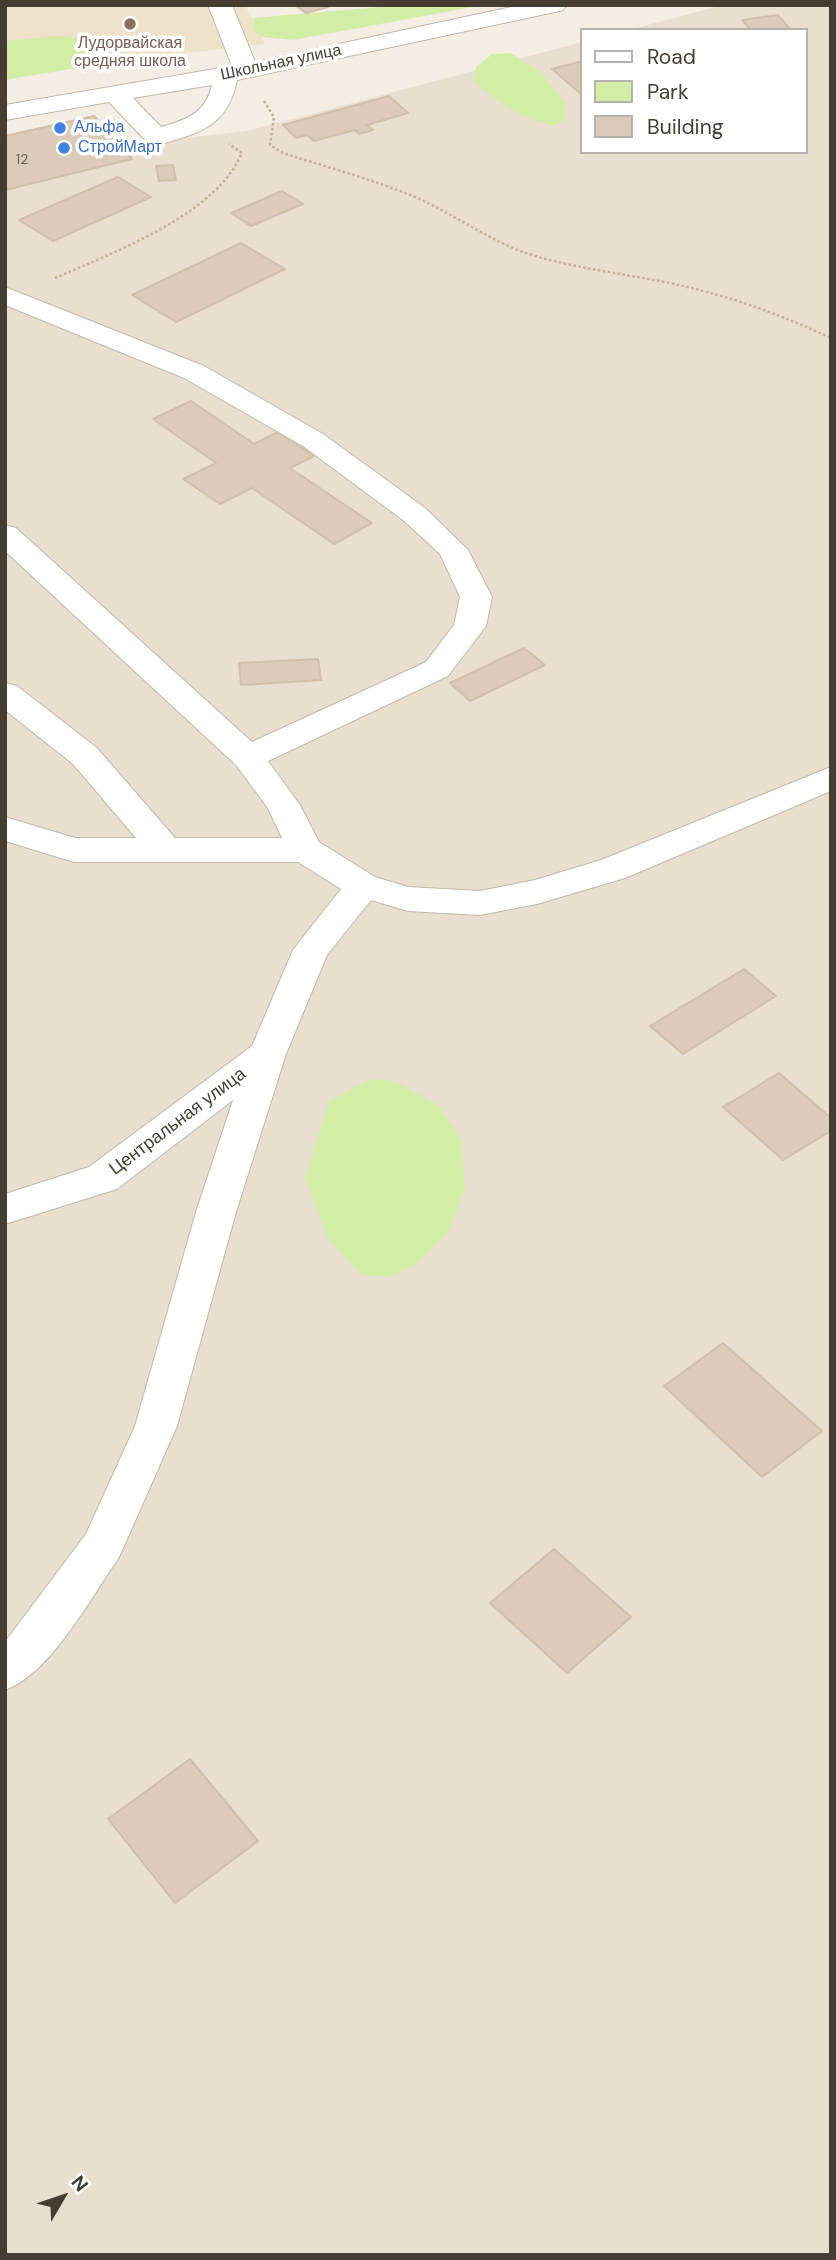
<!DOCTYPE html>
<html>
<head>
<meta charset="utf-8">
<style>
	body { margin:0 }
	#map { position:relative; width:836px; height:2260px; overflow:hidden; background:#f4ede3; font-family:"DM Sans",sans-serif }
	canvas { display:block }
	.frame { position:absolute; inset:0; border:7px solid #463d32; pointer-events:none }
	.legend { position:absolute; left:580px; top:28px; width:228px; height:126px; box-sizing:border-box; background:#fff; border:2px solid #b5b1ad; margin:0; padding:9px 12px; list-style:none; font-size:21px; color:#463d32 }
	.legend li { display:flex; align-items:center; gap:14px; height:35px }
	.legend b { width:35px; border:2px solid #b5b1ad }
	.north { position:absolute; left:28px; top:2162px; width:70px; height:70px; -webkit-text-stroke:5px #fff; paint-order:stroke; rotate:51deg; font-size:19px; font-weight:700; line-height:28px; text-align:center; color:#463d32 }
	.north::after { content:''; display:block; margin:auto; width:24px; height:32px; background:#463d32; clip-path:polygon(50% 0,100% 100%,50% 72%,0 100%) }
</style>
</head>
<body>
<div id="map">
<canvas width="836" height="2260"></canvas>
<div class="frame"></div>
<ul class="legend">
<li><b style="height:9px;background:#fff"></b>Road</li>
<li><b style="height:19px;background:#d3eda6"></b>Park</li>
<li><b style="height:19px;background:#dacbba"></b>Building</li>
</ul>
<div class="north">N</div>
</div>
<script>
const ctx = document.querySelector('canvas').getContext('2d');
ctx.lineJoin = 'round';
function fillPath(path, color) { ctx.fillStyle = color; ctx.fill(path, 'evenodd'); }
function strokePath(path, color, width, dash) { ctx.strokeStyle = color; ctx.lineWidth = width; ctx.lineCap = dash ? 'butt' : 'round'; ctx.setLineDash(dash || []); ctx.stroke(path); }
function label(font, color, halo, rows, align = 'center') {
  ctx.font = font + ' "DM Sans",sans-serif'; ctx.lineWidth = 7; ctx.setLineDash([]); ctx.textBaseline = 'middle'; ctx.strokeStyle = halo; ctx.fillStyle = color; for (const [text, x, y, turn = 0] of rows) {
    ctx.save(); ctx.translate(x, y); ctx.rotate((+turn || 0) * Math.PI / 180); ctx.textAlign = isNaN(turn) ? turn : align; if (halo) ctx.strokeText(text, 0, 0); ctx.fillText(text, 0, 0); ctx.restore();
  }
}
const residential = new Path2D(`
	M723 5H831V2255H5V158L247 131 582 42V152H806V30H629Z`);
const education = new Path2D(`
	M5 5H245L265 44 5 74Z`);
const green = new Path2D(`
	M404 5H484L293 40 262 37 253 31 254 18Z
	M57 36 90 40 116 56 107 63 5 80V41Z
	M510 53 541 72 565 103V119L554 126C516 116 504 106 474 82L476 67 492 54Z
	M371 1079 395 1081 439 1106 462 1141 465 1189 449 1231 415 1265 391 1277 362 1275 328 1239 305 1178 329 1101Z`);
const building = new Path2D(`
	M295 5H326L328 7 306 13Z
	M778 15 790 29 751 30 742 20Z
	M579 62 582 64V95L552 69Z
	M389 96 408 113 367 125 373 130 359 134 355 130 314 141 307 135 296 138 283 125Z
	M94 116 132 159 5 190V136Z
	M173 165 176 180 159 181 156 166Z
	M118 177 151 197 53 241 19 220Z
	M282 191 303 204 251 226 231 213Z
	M241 243 285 269 176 322 132 295Z
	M191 401 254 444 278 432 314 456 290 468 372 523 334 544 252 488 220 504 183 479 216 463 153 419Z
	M524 648 545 665 470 701 450 683Z
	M318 659 321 680 241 685 239 663Z
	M744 969 776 996 683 1054 650 1026Z
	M779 1073 831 1118V1131L783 1160 723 1107Z
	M723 1343 822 1431 762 1477 664 1386Z
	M554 1549 631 1617 567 1673 490 1603Z
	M190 1759 258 1841 175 1903 108 1819Z`);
const path = new Path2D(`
	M264 101 274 117 270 145 283 153C326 167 372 179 415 197 454 214 488 240 529 254 570 267 612 272 654 280 716 291 775 312 831 338
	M55 278C114 252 216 215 242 153L229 144`);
const minor = new Path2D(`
	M208 5H232L255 62 521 5H567L563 10 555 12 237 80C228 127 198 134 156 145L147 142 109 102 5 120V105L232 66ZM212 85C206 113 186 120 161 127L133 98Z
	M5 287 204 366 323 434 425 508 468 550 492 597 486 626 448 676 268 761 300 805 319 842 375 877 408 887 480 891 535 880 601 860 831 767V791L625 878 537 904 480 915 408 911 371 900 327 955 286 1054 236 1212 177 1426 124 1546 118 1559C89 1600 51 1673 5 1690V1642L86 1534 135 1426 196 1212 233 1100 117 1189 5 1224V1194L89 1167 252 1046 293 950 341 889 298 862H74L5 841V817L75 838H136L73 764 5 710V683L17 686 97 748 175 838H282L268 808 236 765 5 551V525L16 528 252 742 426 662 454 625 460 597 440 554 403 520 303 446 184 378 5 305Z`);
const markers = [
	[130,24,7,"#8d6e63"],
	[60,128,7,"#3f7fe0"],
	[64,148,7,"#3f7fe0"]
];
const numberNames = [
	["12",22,160]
];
const farEducationnames = [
	["Лудорвайская",130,44],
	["средняя школа",130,62]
];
const farStreetnames = [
	["Школьная улица",281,63,-12]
];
const farShopnames = [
	["Альфа",74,128],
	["СтройМарт",78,148]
];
const streetNames = [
	["Центральная улица",178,1122,-37]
];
fillPath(residential, '#e8dfd0');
fillPath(education, '#efe2cb');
fillPath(green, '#d3eda6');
fillPath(building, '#dacbba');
strokePath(building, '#d2bfaa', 2);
strokePath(minor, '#c3b7a8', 2);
strokePath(path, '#c4af94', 2.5, [2.5, 2.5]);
fillPath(minor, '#fff');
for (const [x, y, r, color] of markers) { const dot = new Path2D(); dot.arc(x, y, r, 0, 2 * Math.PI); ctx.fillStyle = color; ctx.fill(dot); strokePath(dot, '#fff', 2.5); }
label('14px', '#6b6054', null, numberNames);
label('16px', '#785e54', '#fff', farEducationnames);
label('16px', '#463d32', '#fff', farStreetnames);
label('16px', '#366cbe', '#fff', farShopnames, 'left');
label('18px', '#463d32', '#fff', streetNames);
</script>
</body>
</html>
